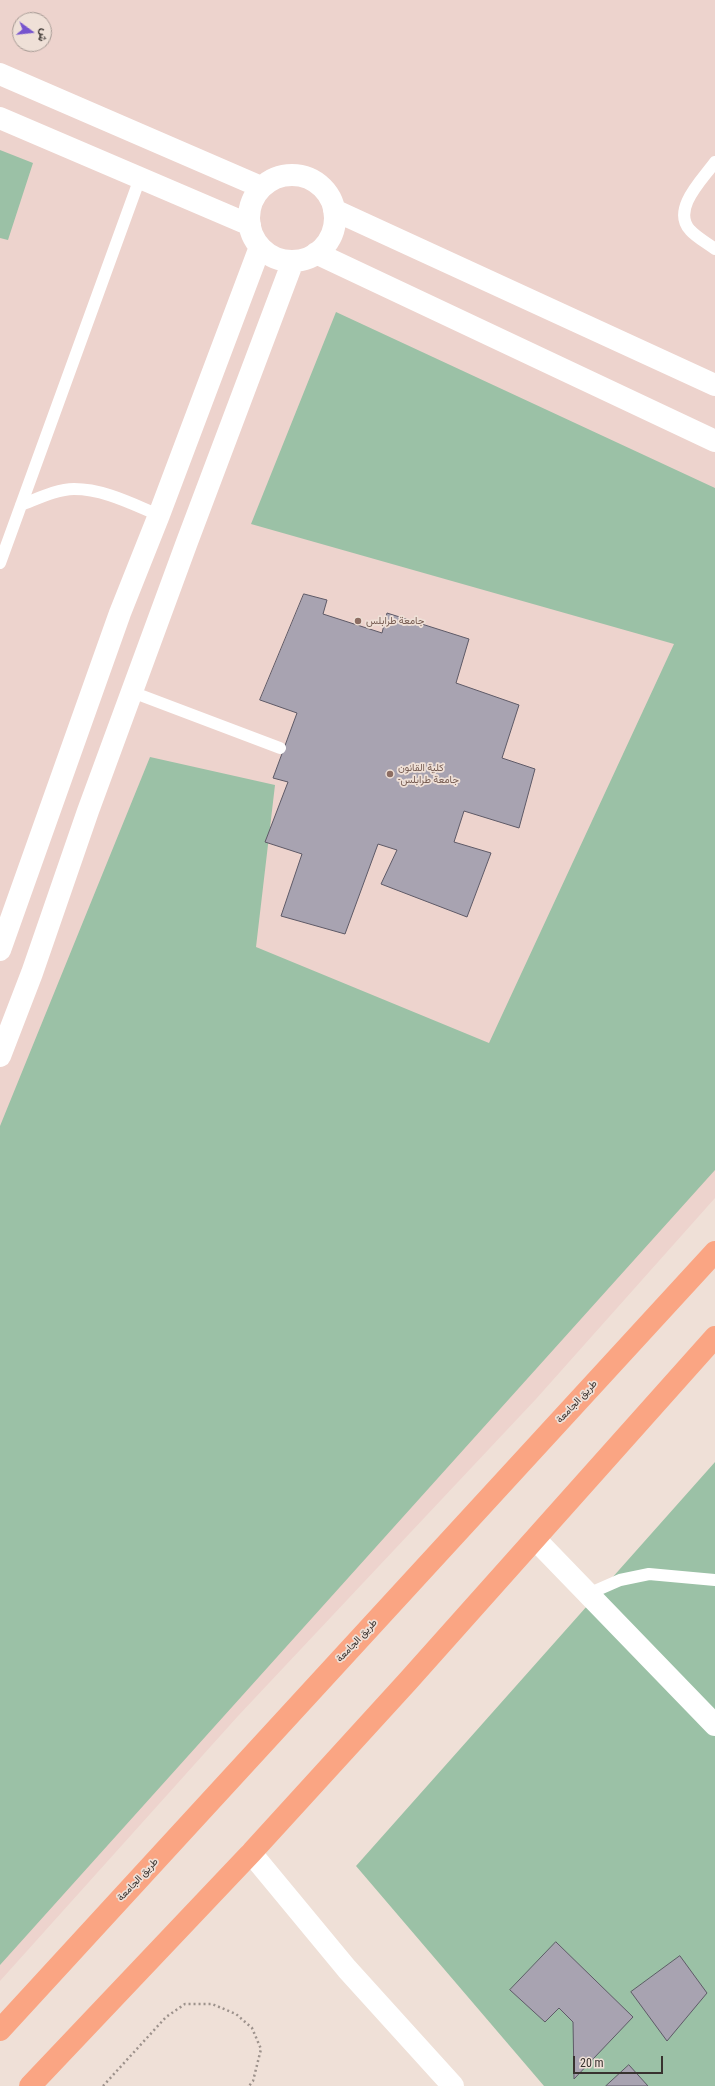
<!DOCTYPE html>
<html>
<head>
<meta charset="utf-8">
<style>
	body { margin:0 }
	#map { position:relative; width:715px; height:2086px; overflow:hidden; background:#efe0d7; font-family:"Roboto Condensed",Vazirmatn,sans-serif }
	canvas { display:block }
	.north { position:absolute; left:12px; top:12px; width:40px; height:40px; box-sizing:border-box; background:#efe0d7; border:1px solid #a69a94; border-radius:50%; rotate:105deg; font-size:11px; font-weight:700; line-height:16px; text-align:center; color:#38322f }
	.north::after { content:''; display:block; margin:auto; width:14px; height:18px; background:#7654ce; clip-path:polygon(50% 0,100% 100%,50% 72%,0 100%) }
	.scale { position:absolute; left:573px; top:2056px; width:90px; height:18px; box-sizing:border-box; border:2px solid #38322f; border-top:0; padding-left:5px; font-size:12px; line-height:14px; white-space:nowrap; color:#38322f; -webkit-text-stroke:3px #efe0d7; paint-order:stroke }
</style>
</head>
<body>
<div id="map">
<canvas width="715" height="2086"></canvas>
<div class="north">ش</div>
<div class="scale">20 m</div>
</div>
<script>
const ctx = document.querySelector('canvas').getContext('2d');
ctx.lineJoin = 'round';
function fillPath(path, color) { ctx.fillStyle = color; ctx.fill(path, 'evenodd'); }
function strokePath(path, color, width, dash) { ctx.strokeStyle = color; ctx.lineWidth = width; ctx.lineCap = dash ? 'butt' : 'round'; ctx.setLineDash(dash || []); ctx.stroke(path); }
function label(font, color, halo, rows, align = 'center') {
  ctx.font = font + ' "Roboto Condensed",Vazirmatn,sans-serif'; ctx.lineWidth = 3.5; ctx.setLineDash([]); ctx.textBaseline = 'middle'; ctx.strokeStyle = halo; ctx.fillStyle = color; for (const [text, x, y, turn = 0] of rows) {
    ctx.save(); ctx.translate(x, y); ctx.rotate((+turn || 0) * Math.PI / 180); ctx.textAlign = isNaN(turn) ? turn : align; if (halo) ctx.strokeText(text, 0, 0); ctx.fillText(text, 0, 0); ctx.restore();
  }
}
const education = new Path2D(`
	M0 0H715V1198L536 1399 238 1716 0 1981ZM20 20H44V44H20Z`);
const green = new Path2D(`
	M0 150 33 163 8 240 0 238Z
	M336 312 715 488V1170L0 1965V1126L150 757 275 785 256 947 489 1043 674 644 251 524Z
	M715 1462V2086H544L356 1866Z`);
const building = new Path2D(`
	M304 594 327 600 323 614 382 633 387 613 469 639 456 683 519 705 502 758 535 769 519 828 464 811 454 842 491 853 467 917 381 884 397 850 378 844 345 934 281 916 302 854 265 842 288 782 273 778 297 713 260 700Z
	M556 1942 633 2017 574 2079 573 2022 559 2008 545 2022 510 1990Z
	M680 1956 707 1993 667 2041 631 1992Z
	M629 2065 648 2086H606Z`);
const path = new Path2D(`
	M103 2086 166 2017 185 2004H212L236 2014 252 2028 261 2049 253 2081 249 2086`);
const lane = new Path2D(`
	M715 162C703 179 671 209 690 230 696 237 707 243 715 249
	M21 505C37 499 57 489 74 489 104 489 132 504 159 515
	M0 563 140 178
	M132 692 280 748
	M588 1594 620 1580 649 1574 715 1580`);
const street = new Path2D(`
	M0 74 261 187
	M0 118 250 225
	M249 218a43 43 0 1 1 86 0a43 43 0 1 1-86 0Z
	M334 210 715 385
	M316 253 715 441
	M0 950 120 613 159 515 260 247
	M0 1056 32 973 88 811 187 542 293 261
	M535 1539 715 1725
	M251 1853 347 1969 453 2086`);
const highway = new Path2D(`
	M0 2030 715 1252
	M30 2086 251 1853 408 1681 715 1337`);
const markers = [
	[358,621,4,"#8d6e63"],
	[390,774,4,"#8d6e63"]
];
const educationNames = [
	["جامعة طرابلس",366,621],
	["كلية القانون",398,768],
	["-جامعة طرابلس",398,780]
];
const streetNames = [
	["طريق الجامعة",577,1402,-47],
	["طريق الجامعة",357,1641,-47],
	["طريق الجامعة",138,1880,-47]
];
fillPath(education, '#edd3cd');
fillPath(green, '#9bc1a6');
fillPath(building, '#a8a3b1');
strokePath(building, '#5e5a67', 1);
strokePath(path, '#9d928c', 2.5, [2, 3]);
strokePath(lane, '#fff', 12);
strokePath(street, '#fff', 22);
strokePath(highway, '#faa583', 22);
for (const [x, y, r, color] of markers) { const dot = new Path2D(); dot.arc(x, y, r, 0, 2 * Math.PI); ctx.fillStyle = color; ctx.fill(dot); strokePath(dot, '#efe0d7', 1.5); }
label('10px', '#785e54', '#efe0d7', educationNames, 'left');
label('10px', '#38322f', '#efe0d7', streetNames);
</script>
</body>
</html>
